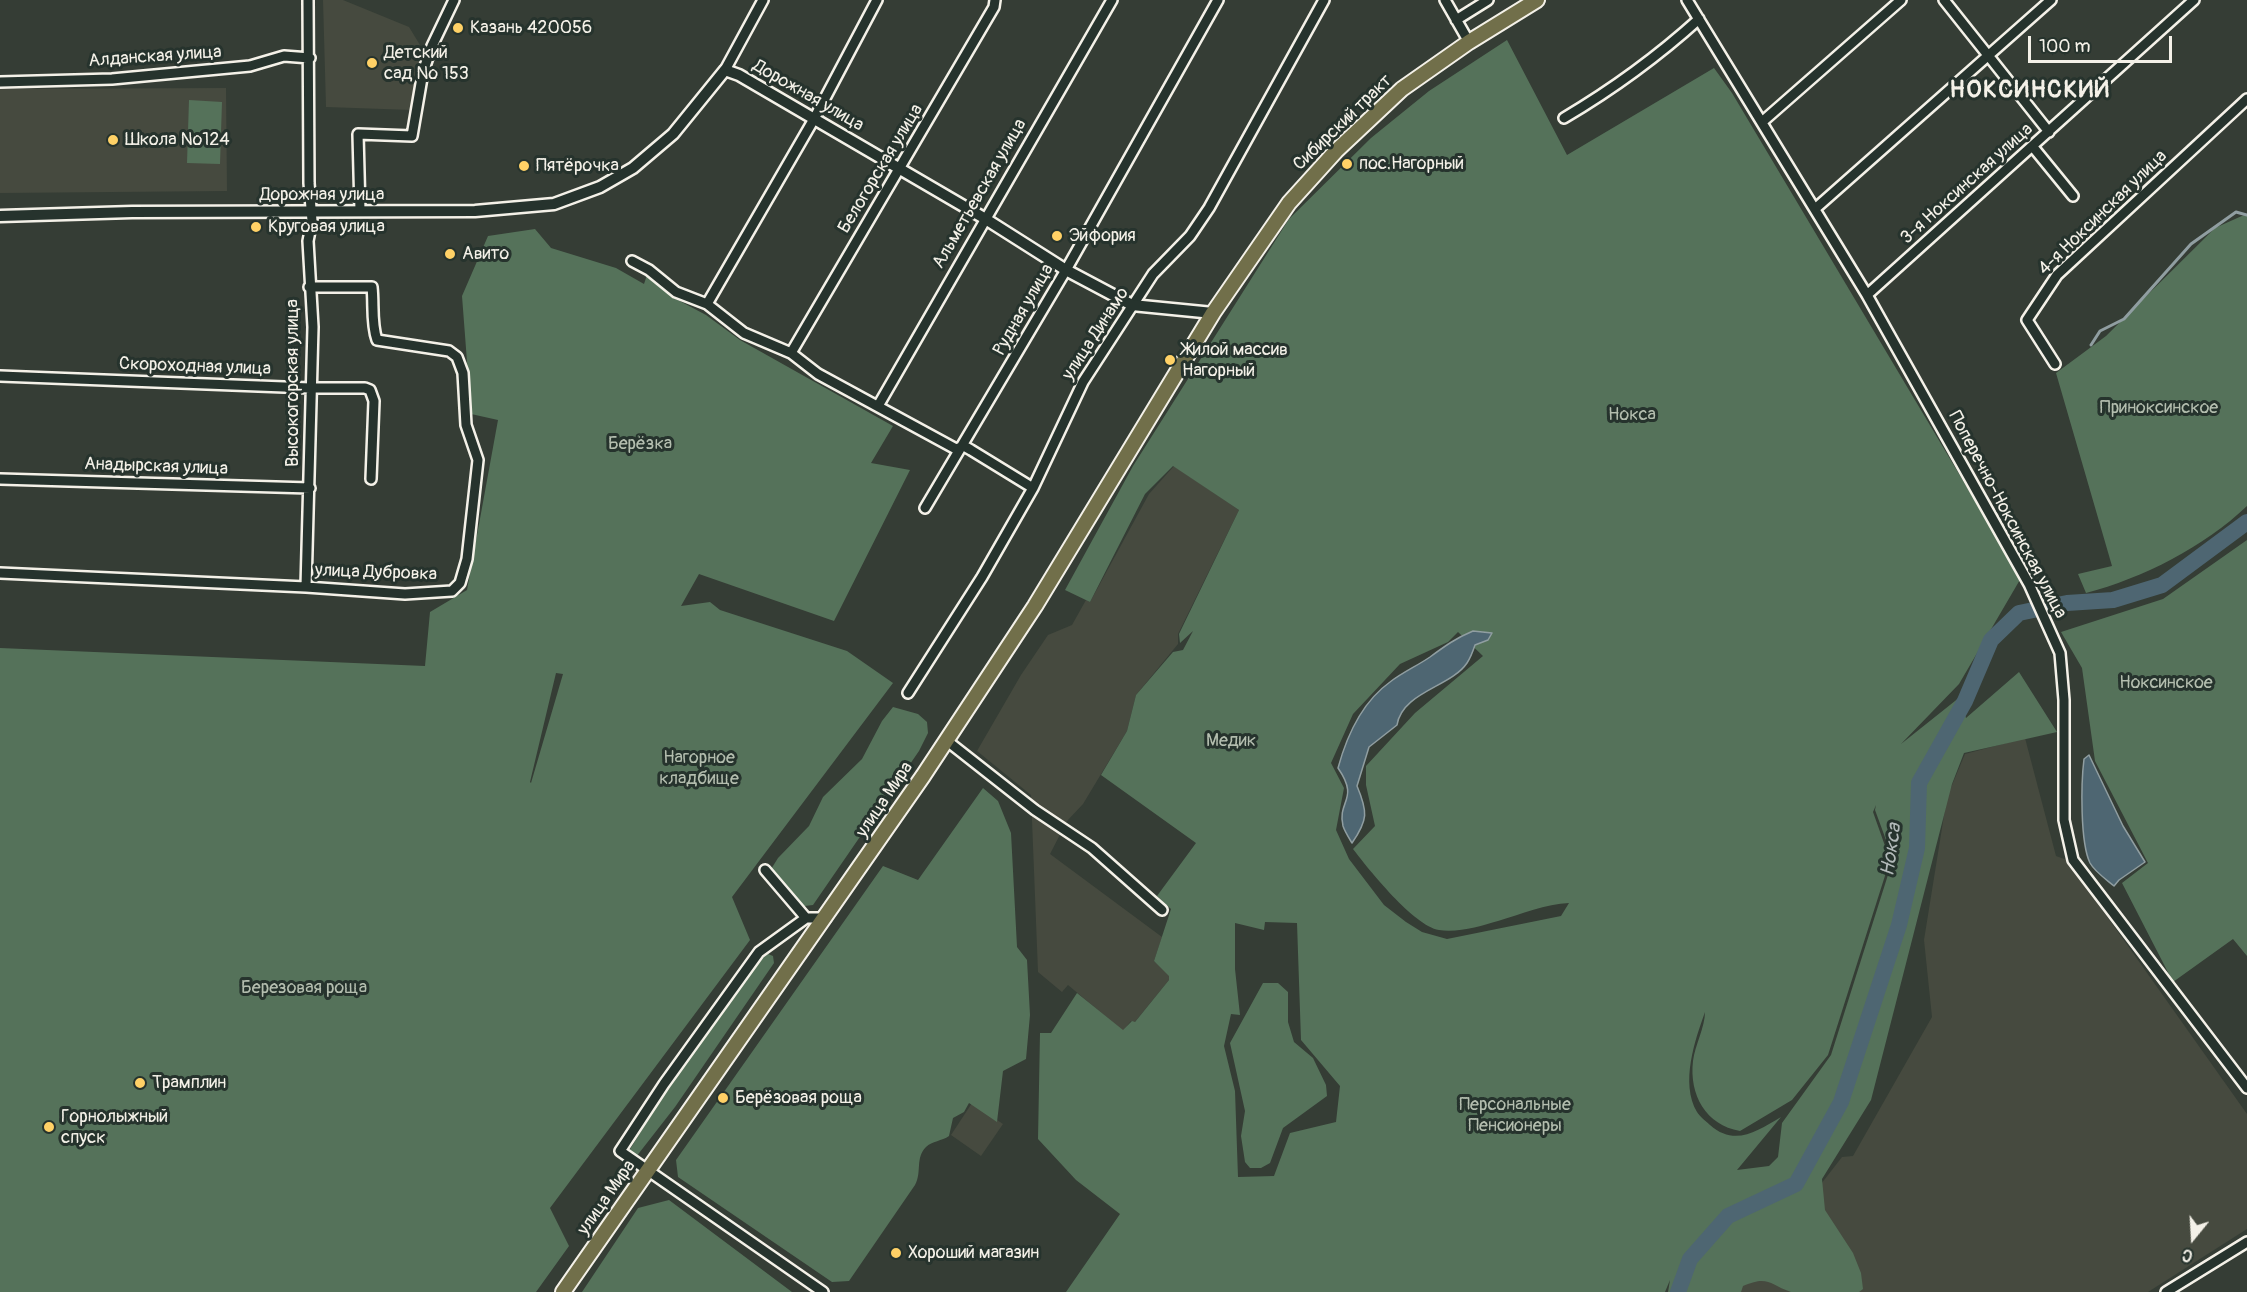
<!DOCTYPE html>
<html>
<head>
<meta charset="utf-8">
<style>
	body { margin:0 }
	#map { position:relative; width:2247px; height:1292px; overflow:hidden; background:#353d35; font-family:Pangolin,sans-serif }
	canvas { display:block }
	.north { position:absolute; left:2163px; top:1208px; width:60px; height:60px; -webkit-text-stroke:4px #26332d; paint-order:stroke; rotate:198deg; font-size:16px; font-weight:700; line-height:24px; text-align:center; color:#f4f1e8 }
	.north::after { content:''; display:block; margin:auto; width:21px; height:27px; background:#f4f1e8; clip-path:polygon(50% 0,100% 100%,50% 72%,0 100%) }
	.scale { position:absolute; left:2028px; top:36px; width:144px; height:27px; box-sizing:border-box; border:3px solid #f4f1e8; border-top:0; padding-left:8px; font-size:18px; line-height:21px; white-space:nowrap; color:#f4f1e8; -webkit-text-stroke:4px #26332d; paint-order:stroke }
</style>
</head>
<body>
<div id="map">
<canvas width="2247" height="1292"></canvas>
<div class="north">С</div>
<div class="scale">100 m</div>
</div>
<script>
const ctx = document.querySelector('canvas').getContext('2d');
ctx.lineJoin = 'round';
function fillPath(path, color) { ctx.fillStyle = color; ctx.fill(path, 'evenodd'); }
function strokePath(path, color, width, dash) { ctx.strokeStyle = color; ctx.lineWidth = width; ctx.lineCap = dash ? 'butt' : 'round'; ctx.setLineDash(dash || []); ctx.stroke(path); }
function label(font, color, halo, rows, align = 'center') {
  ctx.font = font + ' Pangolin,sans-serif'; ctx.lineWidth = 6; ctx.setLineDash([]); ctx.textBaseline = 'middle'; ctx.strokeStyle = halo; ctx.fillStyle = color; for (const [text, x, y, turn = 0] of rows) {
    ctx.save(); ctx.translate(x, y); ctx.rotate((+turn || 0) * Math.PI / 180); ctx.textAlign = isNaN(turn) ? turn : align; if (halo) ctx.strokeText(text, 0, 0); ctx.fillText(text, 0, 0); ctx.restore();
  }
}
const built = new Path2D(`
	M323 0H343L409 27 420 45 418 81 412 110 326 107Z
	M226 88 227 191 0 193V89Z
	M1174 466 1239 510 1178 634V644L1136 695 1127 731 1083 804 1067 821 1050 854 1162 937 1154 961 1170 976 1169 980 1134 1023 1131 1021 1123 1031 1068 985 1062 992 1038 972 1031 795 977 751 1021 675 1048 635 1072 625 1086 600 1090 602 1149 494Z
	M2025 738 2056 856 2067 860 2247 1114V1229L2148 1292H1737L1842 1157 1853 1156 1932 1017 1924 940 1947 797 1965 754Z
	M972 1103 1003 1124 981 1156 951 1135Z`);
const green = new Path2D(`
	M1507 40 1567 155 1714 68 1732 93 2021 578 1959 684 1901 744 1960 697 1966 718 2019 672 2057 732 1964 753 1952 784 1871 1100 1822 1179 1825 1210 1853 1253 1861 1273 1863 1289 1859 1292C1845 1292 1802 1292 1791 1292 1769 1284 1768 1275 1743 1286L1741 1292H1668L1670 1280 1665 1292H1066L1120 1214 1076 1180 1038 1139 1040 1033H1051L1077 993 1123 1030 1132 1021 1135 1022 1169 980V976L1154 961 1171 909 1157 896 1196 843 1101 775 1127 731 1136 695 1173 652 1183 650 1193 631 1180 643 1179 634 1239 510 1173 466 1145 494 1090 602 1065 590 1133 466 1289 219 1371 138 1429 91ZM1458 632 1483 656 1415 713 1366 766V785L1375 826 1353 849C1369 870 1414 926 1439 930 1458 933 1481 926 1498 921 1521 914 1546 904 1569 903L1561 916 1447 939 1422 932 1406 922 1384 905 1349 859 1336 830 1344 788 1331 763 1353 714 1400 664 1448 642ZM1876 805 1875 810 1893 859 1831 1055 1782 1123 1778 1157 1769 1166 1737 1170 1781 1117C1757 1131 1735 1147 1710 1125 1706 1121 1700 1117 1697 1112 1680 1083 1695 1040 1705 1012 1705 1027 1695 1045 1693 1061 1689 1095 1706 1125 1740 1131L1792 1100 1828 1055 1890 860 1873 812ZM1265 922 1297 923 1301 1040 1340 1086 1336 1122 1290 1133 1274 1176 1238 1177 1235 1091 1224 1046 1231 1014 1240 1015 1235 969V923L1264 930Z
	M189 100 222 102 220 164 187 163Z
	M2244 215 2247 216V506C2204 547 2143 578 2086 593L2078 574 2112 566 2056 373 2106 336 2215 228Z
	M535 229 551 248 616 268 644 284 647 275 676 299 706 315 740 340 893 426 871 463 910 470 834 621 699 574 681 606 710 602 720 610 847 651 893 683 732 897 750 940 550 1208 569 1246 536 1292H0V648L425 666 430 612 467 590 498 420 471 414 462 296 488 236ZM556 673 563 674 531 783 530 782Z
	M2247 540V956L2233 939 2173 982 2122 883 2148 863 2095 761 2082 668 2061 632 2163 599Z
	M893 707 918 714 927 722 928 733 919 751 813 905 796 907 778 892 768 874 778 858 809 826 823 797 862 759 882 721Z
	M983 788 998 801 1011 833 1017 947 1027 960 1030 1015 1026 1059 1003 1071 997 1122 969 1103 964 1112 953 1118 949 1136C942 1141 932 1141 926 1147 915 1158 922 1172 915 1185L849 1281 832 1282 678 1177 676 1160 883 866 918 880Z
	M768 954 773 956 774 963 675 1107 636 1157 629 1151 688 1054 762 957Z
	M1263 983H1278L1288 992V1022L1294 1042 1313 1058 1326 1085 1327 1096 1283 1128 1270 1163 1261 1168H1250L1245 1162 1241 1136 1245 1111 1230 1043Z
	M669 1200 792 1292H582L638 1208Z`);
const water = new Path2D(`
	M1473 631 1492 633 1488 640 1475 645C1473 651 1471 657 1467 663 1451 687 1402 692 1397 725L1369 747 1357 786C1368 812 1368 820 1352 843 1349 838 1345 832 1343 826 1337 800 1360 800 1338 768 1347 735 1362 702 1390 682 1403 672 1417 666 1430 657 1445 646 1456 638 1473 631Z
	M2089 755 2123 826 2145 862 2119 880 2114 886C2107 880 2095 872 2090 863 2080 842 2081 783 2084 759Z`);
const stream = new Path2D(`
	M2091 345 2100 331 2124 319 2191 244 2236 212 2247 215`);
const river = new Path2D(`
	M1678 1292 1690 1259 1728 1216 1796 1184 1841 1102 1899 925 1917 848 1919 783 1965 701 1991 640 2019 613 2067 603 2113 600 2162 585 2247 522`);
const minor = new Path2D(`
	M1445 0 1469 42
	M1687 0 1867 295 2029 584 2060 653 2064 700V820L2073 860 2247 1088
	M1944 0 2049 132
	M1456 20 1488 0
	M725 70 763 0
	M0 82 112 79 250 66 284 56 310 58
	M1564 118C1613 89 1657 57 1699 19
	M1762 122 1901 0
	M2033 147 2073 196
	M1816 208 2051 0
	M360 211 358 134 412 136 423 72 432 46 454 0
	M632 261 649 270 676 292 707 304 744 333 791 353 818 374 956 449 964 446 971 450 1033 488
	M1867 295 2194 0
	M707 304 814 119 877 0
	M791 353 994 7 995 0
	M2055 364 2027 320 2057 275 2247 99
	M0 376 310 388H365L370 390 374 401 371 479
	M878 406 1112 0
	M0 479 310 488
	M925 508 1066 270 1218 0
	M0 573 306 587 405 594 452 591 460 583 467 559 478 460 466 425 463 373 457 357 449 351 377 340C371 323 374 304 372 287H309
	M306 587 313 327 308 241 312 221 309 183 308 0
	M908 693 982 577 1033 488 1083 382 1153 274 1190 236 1209 208 1324 0
	M946 740 1035 810 1092 848 1162 910
	M765 870 806 918
	M823 1292 620 1151 664 1084 759 952 806 918H826
	M2166 1292 2247 1242`);
const tertiary = new Path2D(`
	M0 216 132 212 475 211 554 204 600 187 633 168 673 134 725 70 739 75 984 218 1066 270 1132 305 1213 313`);
const primary = new Path2D(`
	M563 1292 923 776 1035 606 1213 313 1289 203 1336 151 1402 89 1469 42 1537 0`);
const markers = [
	[458,28,6,"#ffd166"],
	[372,63,6,"#ffd166"],
	[113,140,6,"#ffd166"],
	[1347,164,6,"#ffd166"],
	[524,166,6,"#ffd166"],
	[256,227,6,"#ffd166"],
	[1057,236,6,"#ffd166"],
	[450,254,6,"#ffd166"],
	[1170,360,6,"#ffd166"],
	[140,1083,6,"#ffd166"],
	[723,1098,6,"#ffd166"],
	[49,1127,6,"#ffd166"],
	[896,1253,6,"#ffd166"]
];
const poiNames = [
	["Казань 420056",470,28],
	["Детский",384,53],
	["сад № 153",384,74],
	["Школа №124",125,140],
	["пос.Нагорный",1359,164],
	["Пятёрочка",536,166],
	["Круговая улица",268,227],
	["Эйфория",1069,236],
	["Авито",462,254],
	["Жилой массив",1182,350],
	["Нагорный",1182,371],
	["Трамплин",152,1083],
	["Берёзовая роща",735,1098],
	["Горнолыжный",61,1117],
	["спуск",61,1138],
	["Хороший магазин",908,1253]
];
const streetNames = [
	["Алданская улица",155,57,-4],
	["Дорожная улица",808,96,30],
	["Сибирский тракт",1343,123,-44],
	["Белогорская улица",881,169,-59],
	["3-я Ноксинская улица",1967,184,-42],
	["Альметьевская улица",980,194,-60],
	["Дорожная улица",322,195],
	["4-я Ноксинская улица",2103,213,-44],
	["Рудная улица",1024,310,-60],
	["улица Динамо",1096,334,-57],
	["Скороходная улица",195,367,2],
	["Высокогорская улица",293,383,-90],
	["Анадырская улица",156,467,2],
	["Поперечно-Ноксинская улица",2007,515,62],
	["улица Дубровка",376,573,2],
	["улица Мира",885,800,-56],
	["улица Мира",607,1198,-55]
];
const parkNames = [
	["Приноксинское",2159,408],
	["Нокса",1632,415],
	["Берёзка",640,444],
	["Ноксинское",2166,683],
	["Медик",1231,741],
	["Нагорное",699,758],
	["кладбище",699,779],
	["Березовая роща",304,988],
	["Персональные",1515,1105],
	["Пенсионеры",1515,1126]
];
const waterNames = [
	["Нокса",1892,850,-82]
];
const districtNames = [
	["НОКСИНСКИЙ",2030,91]
];
fillPath(built, '#464a3f');
fillPath(green, '#55725a');
fillPath(water, '#4e6672');
strokePath(water, '#909ea1', 1.5);
strokePath(stream, '#909ea1', 3);
strokePath(river, '#4e6672', 16);
strokePath(minor, '#f4f1e8', 14);
strokePath(tertiary, '#f4f1e8', 15);
strokePath(primary, '#f4f1e8', 18);
strokePath(minor, '#26332d', 9);
strokePath(tertiary, '#26332d', 10);
strokePath(primary, '#716f4a', 14);
for (const [x, y, r, color] of markers) { const dot = new Path2D(); dot.arc(x, y, r, 0, 2 * Math.PI); ctx.fillStyle = color; ctx.fill(dot); strokePath(dot, '#26332d', 2); }
label('18px', '#f4f1e8', '#26332d', poiNames, 'left');
label('18px', '#f4f1e8', '#26332d', streetNames);
label('18px', '#b4beaf', '#26332d', parkNames);
label('italic 20px', '#b2b9b9', '#26332d', waterNames);
ctx.letterSpacing = '1.5px';
label('bold 24px', '#f4f1e8', '#26332d', districtNames);
ctx.letterSpacing = '0px';
</script>
</body>
</html>
